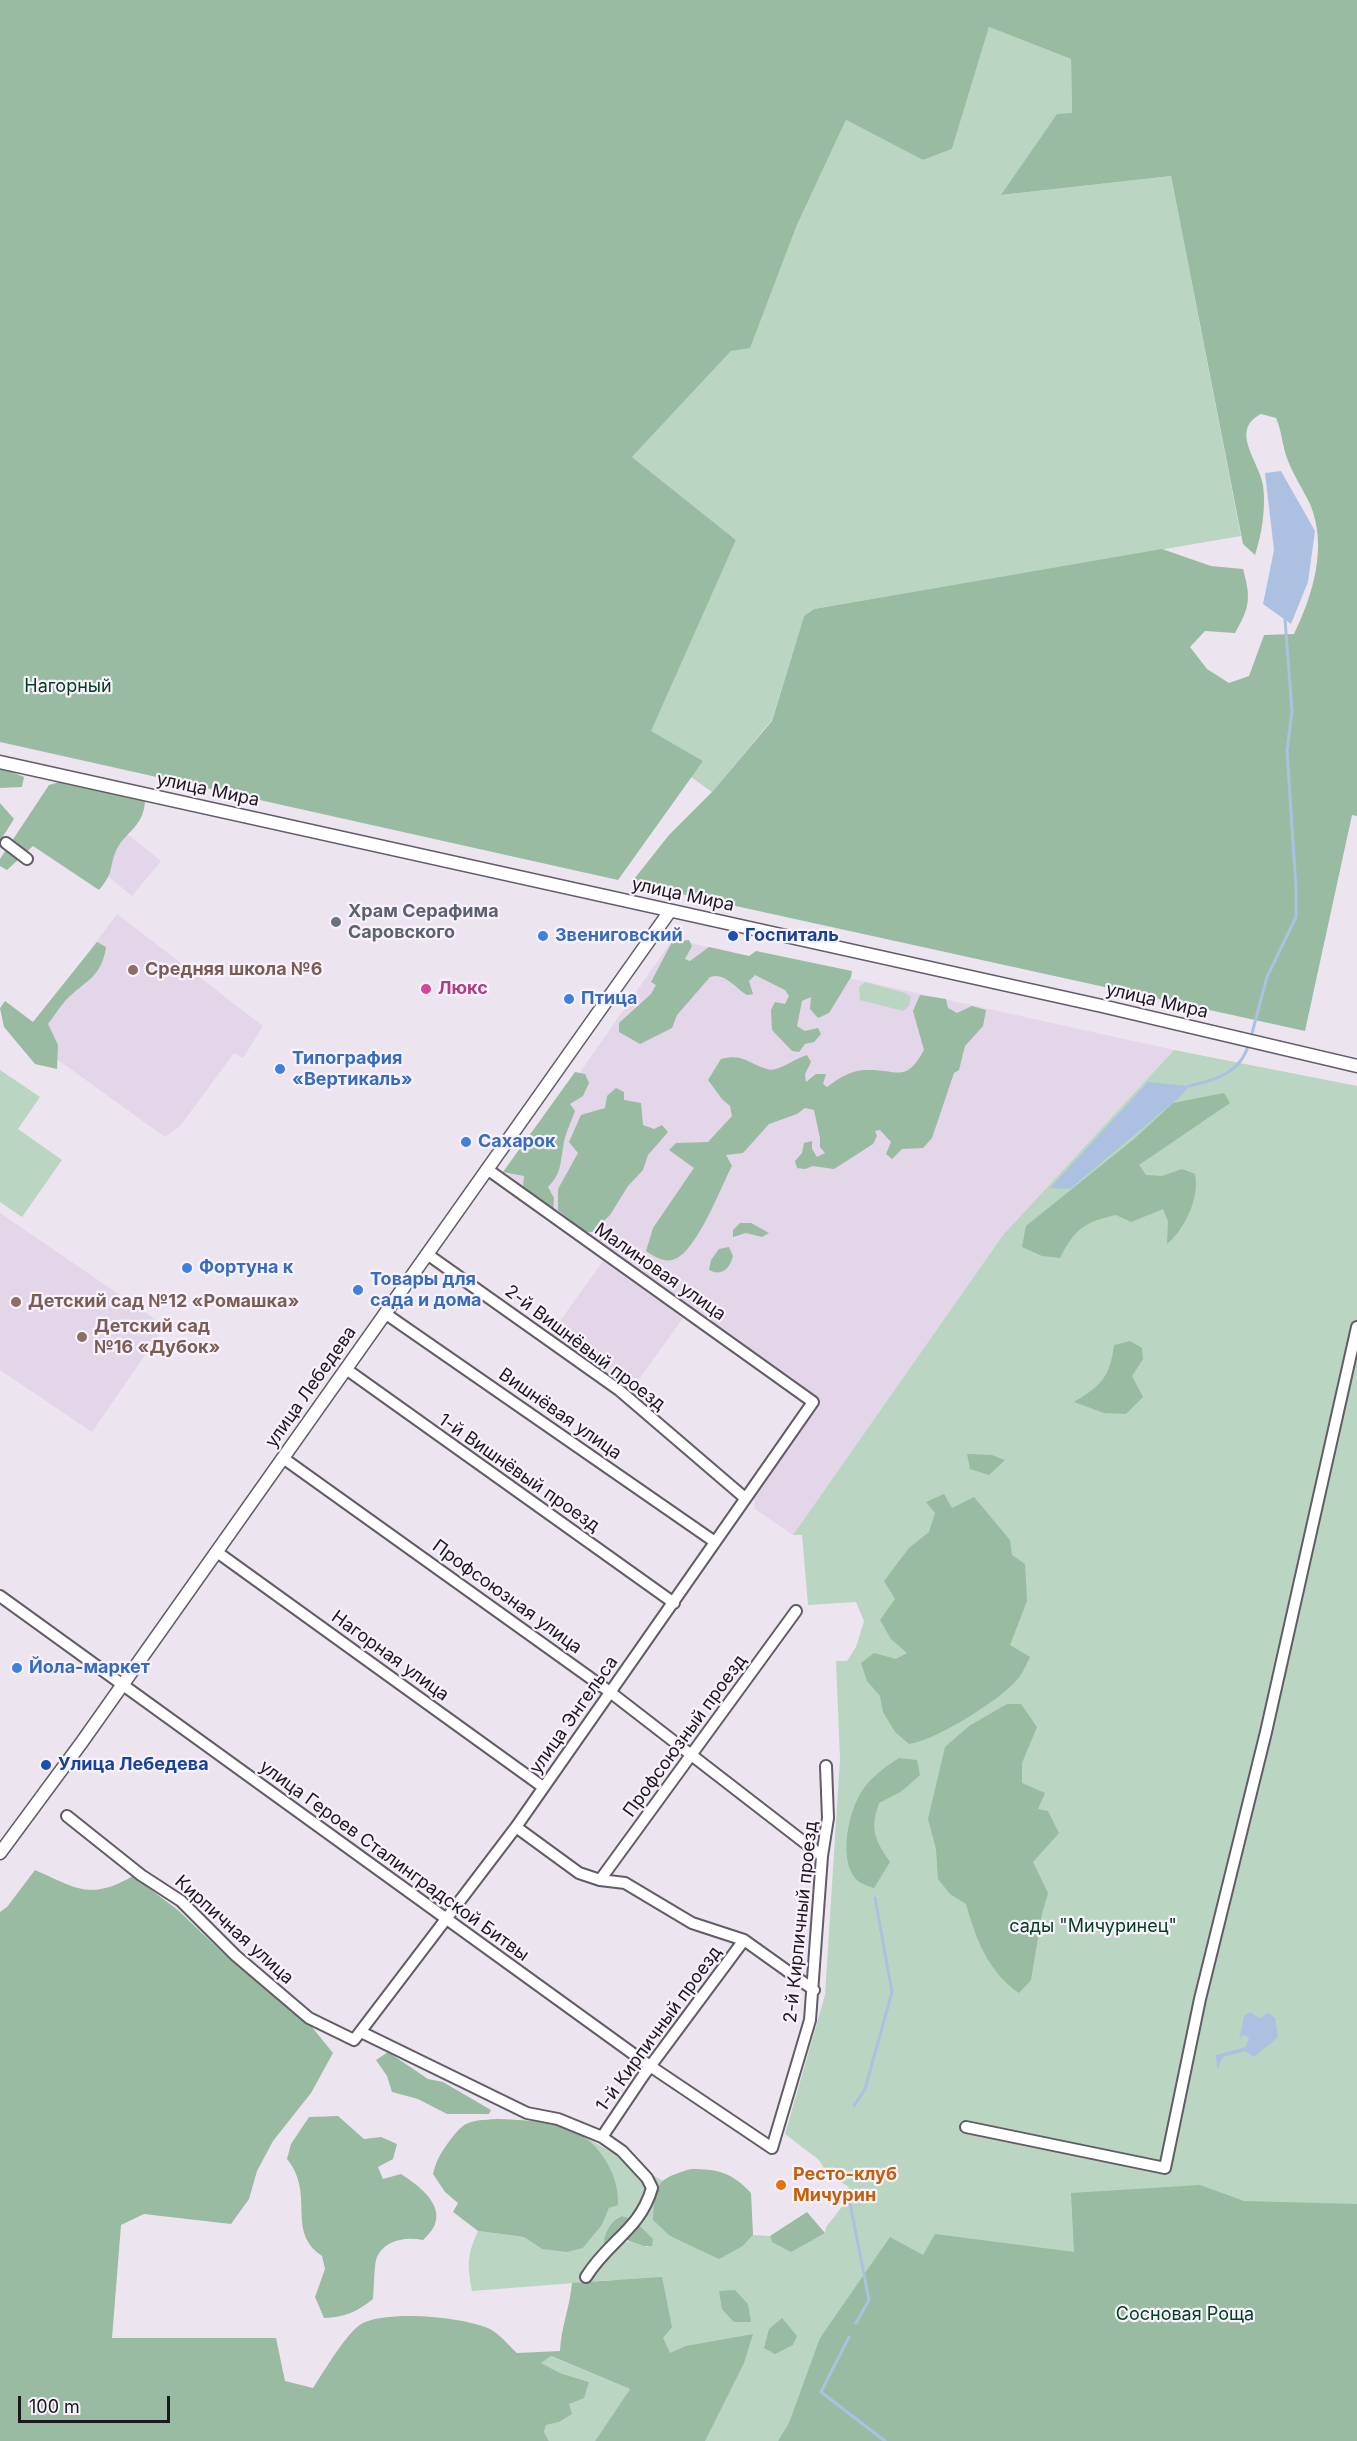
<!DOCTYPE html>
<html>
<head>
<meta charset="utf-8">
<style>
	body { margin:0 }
	#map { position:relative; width:1357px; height:2441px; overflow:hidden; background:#ece5f0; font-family:Inter,sans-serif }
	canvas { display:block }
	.scale { position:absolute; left:18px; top:2396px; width:152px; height:27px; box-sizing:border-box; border:3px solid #1b191c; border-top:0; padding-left:8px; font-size:18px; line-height:21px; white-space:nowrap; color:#1b191c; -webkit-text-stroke:4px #f9f2fd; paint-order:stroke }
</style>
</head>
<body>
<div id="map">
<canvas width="1357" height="2441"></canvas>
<div class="scale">100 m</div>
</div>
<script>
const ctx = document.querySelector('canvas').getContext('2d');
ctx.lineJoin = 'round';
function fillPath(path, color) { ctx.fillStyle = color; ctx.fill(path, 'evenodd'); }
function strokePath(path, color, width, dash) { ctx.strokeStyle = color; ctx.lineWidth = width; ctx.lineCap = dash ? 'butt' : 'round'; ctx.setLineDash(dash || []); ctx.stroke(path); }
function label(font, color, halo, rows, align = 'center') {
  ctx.font = font + ' Inter,sans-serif'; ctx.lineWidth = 4.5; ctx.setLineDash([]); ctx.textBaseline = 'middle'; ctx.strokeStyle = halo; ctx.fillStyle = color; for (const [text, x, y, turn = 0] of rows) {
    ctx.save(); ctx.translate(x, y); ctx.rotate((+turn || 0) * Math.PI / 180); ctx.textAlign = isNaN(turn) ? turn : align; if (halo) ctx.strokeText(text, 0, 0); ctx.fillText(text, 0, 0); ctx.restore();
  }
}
const built = new Path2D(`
	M112 822 161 861 132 896 84 857Z
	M117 914 263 1026 243 1058 234 1053 180 1126 165 1137 26 1037Z
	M673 939 1174 1050 1003 1235 793 1535 755 1509 754 1495 819 1406 783 1380 786 1375 740 1346 507 1177Z
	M0 1213 165 1326 92 1432 0 1370Z
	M603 1261 683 1318 630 1392 550 1335Z`);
const green = new Path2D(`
	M989 27 1071 59 1072 113 1057 115 1002 195 1171 176 1241 536 814 609 804 616 772 720 712 792 691 777 703 761 650 731 736 540 632 457 731 351 796 227 846 120 923 160 952 149Z
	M865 982 905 993 911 997 909 1006 903 1011 860 1000 859 987Z
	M1174 1050 1357 1086V2441H601L653 2370 613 2280 472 2291C467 2265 467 2255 478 2231L524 2237 542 2249 583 2248 602 2225 609 2208 569 2128 663 2181 654 2191 670 2236 719 2258 743 2246 753 2235 770 2236 772 2242 825 2233 826 2227 844 2204 839 2200 849 2187 828 2174 819 2160 785 2134 825 1995 840 1759 836 1661H847L856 1647 864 1621 856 1602 808 1605 802 1535H793L1003 1235ZM622 2216 640 2225 648 2247 631 2241 620 2243 616 2219Z
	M0 1070 40 1097 18 1129 62 1160 22 1217 0 1202Z
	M550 2356 630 2389 595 2441H549L544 2432 546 2425 559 2422 569 2404 589 2382 560 2373 540 2363Z`);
const forest = new Path2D(`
	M0 0H1357V816L1352 815 1305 1031 631 883 669 835 712 792 772 721 804 616 814 609 1162 549 1211 566 1243 569C1251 598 1250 607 1235 633L1205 631 1190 647 1207 669 1229 683 1249 676 1264 635 1294 634C1313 595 1328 546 1310 504 1303 489 1293 475 1287 458 1282 445 1282 431 1276 418L1261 414C1229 430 1259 461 1263 485 1266 507 1262 534 1255 555L1243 544 1171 176 1001 195 1057 114 1072 113 1071 59 989 27 952 149 923 160 846 120 796 227 750 348 731 351 632 457 736 540 651 731 703 761 618 880 0 742Z
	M0 767 24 777 22 787 0 788Z
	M70 779 145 799C145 827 124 832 116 851 108 870 115 871 99 890L33 846 7 870 0 866V859L49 785Z
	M0 803 14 819 0 841Z
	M689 940 692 946 685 959 690 961 709 947 749 956 756 951 852 971 851 977 829 1013 818 1018 810 1009 811 997 802 1001 797 1026 805 1031 818 1028 821 1034 814 1042 805 1044 799 1052 792 1051 772 1030 771 1010 775 1002 785 1004 789 996 785 990 755 975 749 981 753 994 747 995C735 988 725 972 710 977L677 1015 672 1028 640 1044 619 1032V1023L651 994 656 985 651 982 672 942Z
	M97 942 106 947C101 979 85 980 65 1001 59 1008 54 1016 48 1024L58 1045 57 1069 35 1064 4 1027 0 1008 5 1001 33 1022Z
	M920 995 946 999 948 1008 957 1013 972 1006 986 1010 983 1026 965 1046 959 1070 954 1073 932 1138 923 1148 902 1149 892 1159 886 1154 891 1142 880 1130 875 1131 877 1136 873 1144 834 1169 813 1166 805 1169 797 1168 795 1161 802 1153 804 1143 812 1141V1149L817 1157 825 1153 820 1147V1138L814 1110 805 1108 797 1114 769 1124 743 1153 726 1155 732 1166C721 1186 696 1255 672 1260 663 1262 653 1256 646 1251L653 1228 694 1168 669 1150 676 1143 708 1142 732 1116 730 1106 722 1099 708 1080 721 1059C743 1053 747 1063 767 1069 778 1073 795 1058 807 1055L811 1062 805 1074 806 1082 816 1074H826L823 1084 827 1087C840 1077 853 1069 870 1070 899 1070 906 1083 924 1050L913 1011Z
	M575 1072 585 1074 589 1083 583 1096 570 1104 575 1111C571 1123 564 1135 563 1148 560 1165 561 1174 548 1187L554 1198 553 1212 531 1197 523 1187 524 1176 503 1172Z
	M616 1088 624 1092V1100L641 1103 643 1125 654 1129 662 1125 668 1132 648 1155 643 1170 628 1186 610 1215 593 1232H584L558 1210V1189L578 1153 569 1142 581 1115 605 1108 607 1096Z
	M1224 1093 1230 1103 1139 1165 1146 1175 1162 1176 1182 1169 1195 1174C1200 1197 1185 1229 1167 1244L1168 1221 1163 1209 1131 1222 1116 1215C1084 1222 1075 1229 1060 1258L1042 1256 1022 1247 1026 1226 1134 1139 1173 1103Z
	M740 1223H751L769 1233 762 1237 746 1233 733 1237V1230Z
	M729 1247 733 1256C730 1268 722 1277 709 1270L711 1260 719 1249Z
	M1130 1341 1142 1348 1143 1359 1132 1376 1143 1397 1126 1414 1104 1413 1074 1402C1101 1386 1110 1377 1114 1345Z
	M967 1454 992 1455 1005 1460 989 1475 970 1469Z
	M944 1494 952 1508 974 1497 1010 1540 1012 1555 1025 1564 1027 1601 1010 1645 1030 1657C1026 1665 1022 1675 1016 1681 997 1702 936 1740 909 1744L895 1732 883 1712 880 1696 867 1681 861 1663 874 1653 896 1659 907 1653 891 1639 880 1620 895 1599 884 1581 909 1548 929 1532 935 1513 926 1502Z
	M1007 1704H1021L1037 1727 1022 1763V1783L1045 1793 1038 1809 1048 1811 1059 1833 1033 1862 1048 1893 1042 1914 1031 1980 1019 1993C988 1972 976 1939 966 1904L950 1894 938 1879 936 1849 928 1819 945 1747 969 1726Z
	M899 1758 917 1760 920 1775 902 1791 879 1803C870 1829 874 1839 890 1862L874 1888C869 1886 861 1884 857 1880 837 1861 849 1807 864 1788 874 1775 885 1767 899 1758Z
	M35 1870C76 1888 90 1901 133 1876L179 1911 229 1959 307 2021 333 2053 311 2093 273 2141 257 2171 249 2199 231 2224 144 2214 121 2225 112 2338H276L285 2381 313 2388C323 2373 348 2330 363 2323 391 2310 463 2317 490 2329 500 2334 509 2346 517 2353L560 2351C561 2327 570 2307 572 2283L662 2277 672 2327 663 2338 670 2353 686 2346 753 2334 744 2363 705 2441H595L630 2389 551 2356 541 2363 560 2373 589 2382 584 2398 569 2404 572 2414 559 2422 546 2425 544 2432 549 2441H0V1912L7 1907Z
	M388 2052 428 2079 443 2082 491 2110 489 2114H447L418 2099 392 2092 387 2076 376 2060Z
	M338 2116 364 2139 381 2137 397 2144 393 2159 378 2167 383 2179 401 2174C416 2184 443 2202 435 2224 433 2230 427 2236 423 2240 407 2237 386 2239 377 2257 374 2263 374 2290 373 2299 357 2312 345 2317 324 2318L315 2297 325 2269 322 2256C285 2231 316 2195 287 2159L291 2144 309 2117Z
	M497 2119C520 2120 544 2120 567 2128 597 2138 620 2174 618 2205L609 2208 602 2225 583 2248 567 2252 542 2249 524 2237 478 2231 453 2212 458 2203 445 2192 433 2174C436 2161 440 2154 448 2143 465 2120 468 2121 497 2119Z
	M691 2169C717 2169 732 2172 751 2193L753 2235 743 2246 719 2259 670 2236 653 2220C655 2185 655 2179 691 2169Z
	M1200 2185 1244 2201 1357 2204V2441H778L789 2423 820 2338 890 2237 923 2255 935 2234 1074 2252 1071 2193Z
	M807 2212 825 2233 791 2252 772 2242 770 2236Z
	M622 2216 635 2221 653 2239 652 2246H644L627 2240 615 2250 604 2246C603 2235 611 2220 622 2216Z
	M735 2290 748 2304 751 2322H734L722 2309 719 2291Z
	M782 2318 797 2336 793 2345 775 2354 764 2348 769 2329Z`);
const water = new Path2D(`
	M1281 471 1315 531 1308 582 1291 624 1263 604 1274 550 1265 473Z
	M1148 1082 1189 1086 1182 1095 1070 1189 1050 1188Z
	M1250 2012 1260 2018 1268 2013 1275 2018 1278 2037 1254 2057 1245 2051 1223 2057 1217 2069 1216 2055 1246 2047 1249 2037 1242 2035 1239 2040 1244 2016Z`);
const stream = new Path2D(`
	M1251 1037 1267 977 1296 917V888L1287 751 1292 711 1285 619
	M1189 1086C1216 1080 1241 1073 1249 1043
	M854 2106 865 2089 892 1992 875 1898
	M848 2193 869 2300 856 2323
	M849 2337 821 2392 885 2441`);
const minor = new Path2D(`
	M6 843 27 859
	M427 1254 619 1390 745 1498
	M386 1314 715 1542
	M346 1369 674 1603
	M283 1458 610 1692 822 1856
	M217 1552 543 1787
	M0 1596 650 2066 772 2148 810 2020 822 1856 828 1818 826 1766
	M67 1816 141 1875 181 1901 235 1955 309 2018 354 2040 516 1827 813 1402 487 1169
	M516 1827 579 1873 600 1880 625 1883 692 1923 744 1940 814 1990
	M600 1880 796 1611
	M361 2032 527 2113 558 2119 602 2137 622 2151 647 2178 652 2188C640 2230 608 2241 586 2277
	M966 2127 1165 2168 1200 1999 1266 1732 1357 1327
	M602 2137 643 2076 744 1940`);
const major = new Path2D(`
	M0 762 1102 1006 1357 1066
	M0 1853 82 1742 670 911`);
const markers = [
	[336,922,6,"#6b7280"],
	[543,936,6,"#3f7fe0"],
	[733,936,6,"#1a4fb4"],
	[133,970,6,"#8d6e63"],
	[426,989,6,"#d1479c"],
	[569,999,6,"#3f7fe0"],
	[280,1069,6,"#3f7fe0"],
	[466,1142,6,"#3f7fe0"],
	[187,1268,6,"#3f7fe0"],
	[358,1290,6,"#3f7fe0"],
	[16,1302,6,"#8d6e63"],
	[82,1337,6,"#8d6e63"],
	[17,1668,6,"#3f7fe0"],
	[46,1765,6,"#1a4fb4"],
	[781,2185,6,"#e8710a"]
];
const parkNames = [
	["Нагорный",68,687],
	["сады \"Мичуринец\"",1093,1927],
	["Сосновая Роща",1185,2315]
];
const streetNames = [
	["улица Мира",208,790,12],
	["улица Мира",683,895,12],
	["улица Мира",1157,1001,13],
	["Малиновая улица",660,1272,35],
	["2-й Вишнёвый проезд",585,1348,37],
	["улица Лебедева",311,1387,-55],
	["Вишнёвая улица",560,1414,35],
	["1-й Вишнёвый проезд",519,1473,35],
	["Профсоюзная улица",507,1597,36],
	["Нагорная улица",390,1656,36],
	["улица Энгельса",574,1715,-55],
	["Профсоюзный проезд",685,1736,-54],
	["улица Героев Сталинградской Битвы",394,1861,36],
	["2-й Кирпичный проезд",801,1922,-84],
	["Кирпичная улица",234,1930,42],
	["1-й Кирпичный проезд",659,2029,-54]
];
const worshipNames = [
	["Храм Серафима",348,912],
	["Саровского",348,933]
];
const shopNames = [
	["Звениговский",555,936],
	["Птица",581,999],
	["Типография",292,1059],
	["«Вертикаль»",292,1080],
	["Сахарок",478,1142],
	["Фортуна к",199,1268],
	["Товары для",370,1280],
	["сада и дома",370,1301],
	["Йола-маркет",29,1668]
];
const transitNames = [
	["Госпиталь",745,936],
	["Улица Лебедева",58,1765]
];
const educationNames = [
	["Средняя школа №6",145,970],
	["Детский сад №12 «Ромашка»",28,1302],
	["Детский сад",94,1327],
	["№16 «Дубок»",94,1348]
];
const hotelNames = [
	["Люкс",438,989]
];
const foodNames = [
	["Ресто-клуб",793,2175],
	["Мичурин",793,2196]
];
fillPath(built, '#e2d6e8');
fillPath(green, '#bad6c2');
fillPath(forest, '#98bba1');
fillPath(water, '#acc1e2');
strokePath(stream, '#acc1e2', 3);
strokePath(minor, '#625c66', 14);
strokePath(major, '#625c66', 15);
strokePath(minor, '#fff', 10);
strokePath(major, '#fff', 12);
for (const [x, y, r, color] of markers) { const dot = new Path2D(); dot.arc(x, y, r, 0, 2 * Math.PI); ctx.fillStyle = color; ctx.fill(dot); strokePath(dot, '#f9f2fd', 2); }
label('18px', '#024020', '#f9f2fd', parkNames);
label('18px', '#1b191c', '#f9f2fd', streetNames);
label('bold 18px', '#5b616d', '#f9f2fd', worshipNames, 'left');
label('bold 18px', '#366cbe', '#f9f2fd', shopNames, 'left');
label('bold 18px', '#164399', '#f9f2fd', transitNames, 'left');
label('bold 18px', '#785e54', '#f9f2fd', educationNames, 'left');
label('bold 18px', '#b23c85', '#f9f2fd', hotelNames, 'left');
label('bold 18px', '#c56008', '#f9f2fd', foodNames, 'left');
</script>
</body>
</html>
